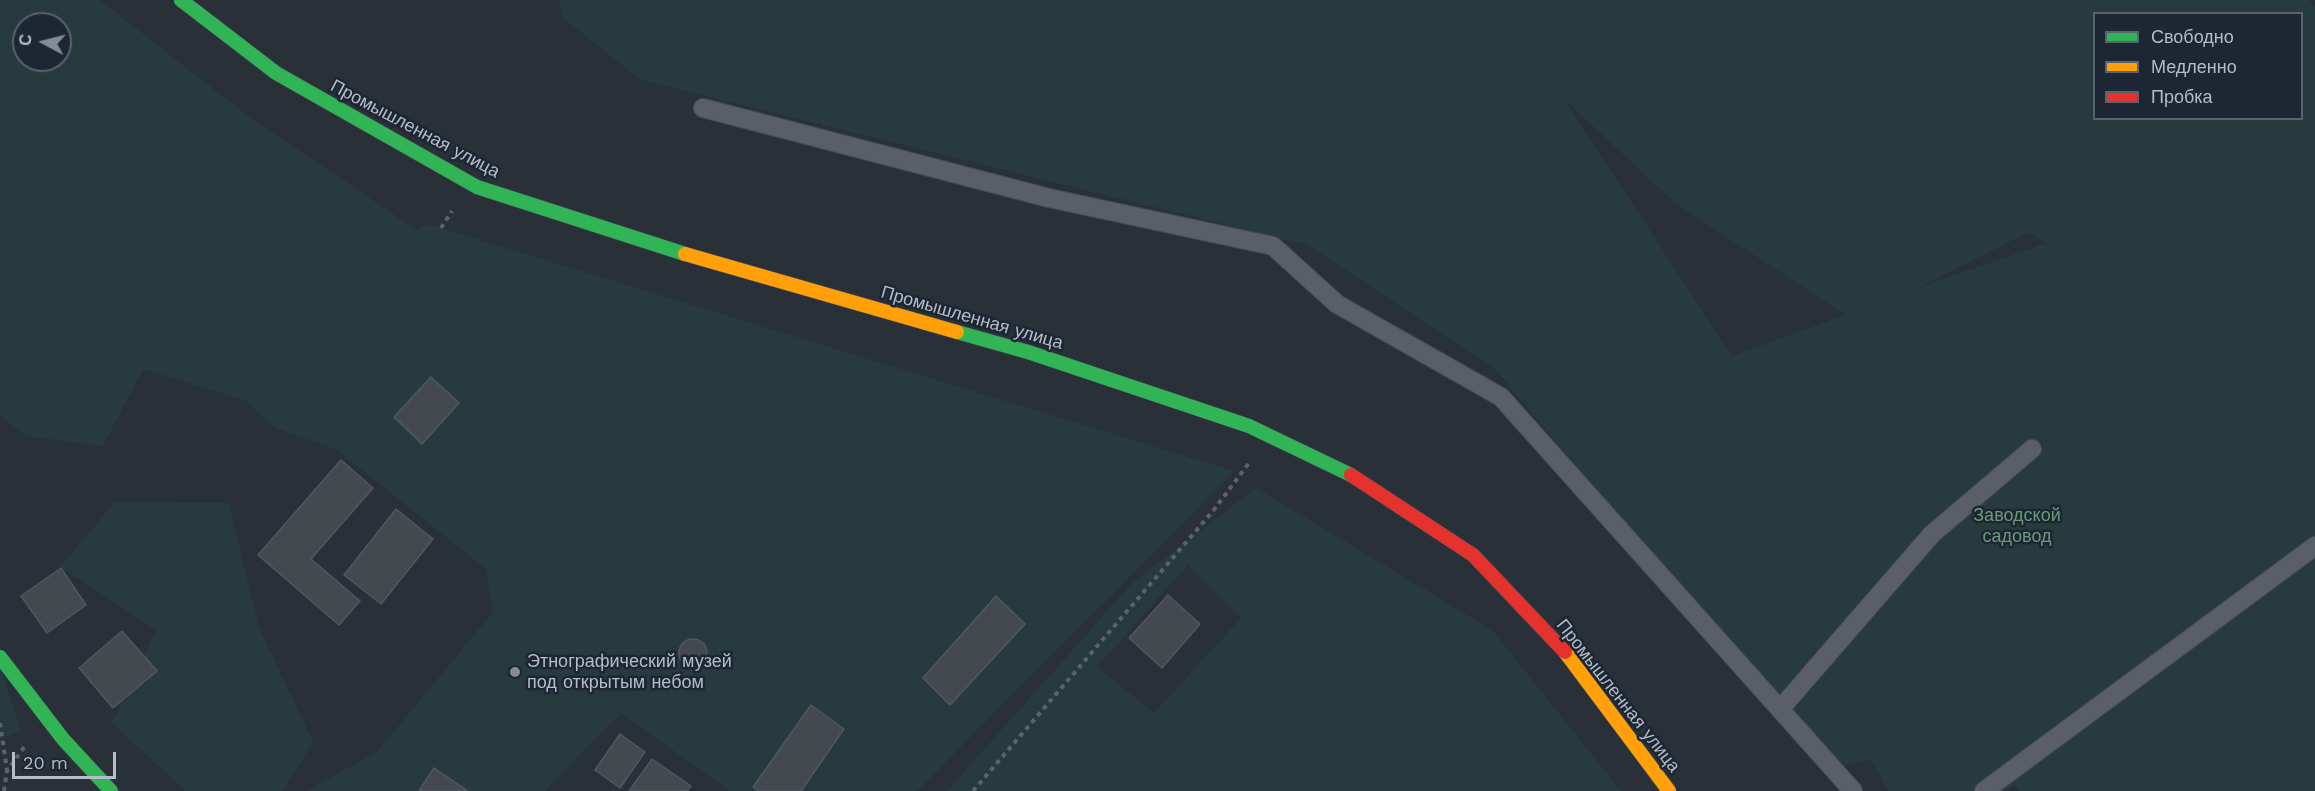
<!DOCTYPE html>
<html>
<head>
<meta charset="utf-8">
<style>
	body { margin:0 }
	#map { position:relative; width:2315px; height:791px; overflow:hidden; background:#2a3038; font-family:"Work Sans",sans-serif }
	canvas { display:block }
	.legend { position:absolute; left:2093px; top:12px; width:210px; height:108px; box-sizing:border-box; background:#1d2633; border:2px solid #59626f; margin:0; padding:8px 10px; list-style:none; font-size:18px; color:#b4bcc9 }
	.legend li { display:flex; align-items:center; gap:12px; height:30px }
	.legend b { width:30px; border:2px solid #59626f }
	.north { position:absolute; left:12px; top:12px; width:60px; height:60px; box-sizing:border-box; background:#1d2633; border:2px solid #59626f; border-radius:50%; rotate:277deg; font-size:16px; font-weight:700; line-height:24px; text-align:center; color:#b4bcc9 }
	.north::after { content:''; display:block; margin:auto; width:21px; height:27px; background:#848b96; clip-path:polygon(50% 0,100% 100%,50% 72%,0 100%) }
	.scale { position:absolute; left:12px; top:752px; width:104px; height:27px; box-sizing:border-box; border:3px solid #b4bcc9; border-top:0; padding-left:8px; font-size:18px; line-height:21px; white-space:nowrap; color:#b4bcc9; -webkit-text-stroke:4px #1d2633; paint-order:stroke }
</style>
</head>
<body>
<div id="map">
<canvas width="2315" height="791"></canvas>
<ul class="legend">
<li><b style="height:8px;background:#30b455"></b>Свободно</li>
<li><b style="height:8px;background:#ff9f0a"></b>Медленно</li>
<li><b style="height:8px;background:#e5322d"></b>Пробка</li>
</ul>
<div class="north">С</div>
<div class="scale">20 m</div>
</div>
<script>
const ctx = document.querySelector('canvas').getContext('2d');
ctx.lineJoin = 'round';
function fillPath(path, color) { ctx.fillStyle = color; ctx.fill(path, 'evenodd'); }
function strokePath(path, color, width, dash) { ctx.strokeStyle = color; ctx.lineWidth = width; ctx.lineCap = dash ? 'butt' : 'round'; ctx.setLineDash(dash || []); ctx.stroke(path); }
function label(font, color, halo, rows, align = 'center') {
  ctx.font = font + ' "Work Sans",sans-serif'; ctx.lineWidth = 5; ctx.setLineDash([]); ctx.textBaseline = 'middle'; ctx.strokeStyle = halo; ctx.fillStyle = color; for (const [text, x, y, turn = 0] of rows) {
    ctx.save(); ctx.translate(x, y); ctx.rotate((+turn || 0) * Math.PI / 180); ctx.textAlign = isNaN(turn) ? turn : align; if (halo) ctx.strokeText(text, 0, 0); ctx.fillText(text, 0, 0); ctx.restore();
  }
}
const green = new Path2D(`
	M0 0H100L252 119 417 230 428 224 441 228 1234 471 917 791H730L621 713 545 791H306L377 752 493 612 486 569 336 449 275 428 247 401 143 369 103 446 26 436 0 416ZM24 24H60V60H24Z
	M559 0H2309L2315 7V791H2019L2015 785 2006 791H1889L1870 759 1830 769 1495 369 1308 245 641 80 563 18ZM2094 14H2302V118H2094ZM1564 99 1674 202 1845 315 1732 356ZM2029 232 2047 245 2043 244 1918 288Z
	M1256 488 1492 630 1621 791H947L1132 583ZM1188 565 1241 618 1154 713 1097 667Z
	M115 502 229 503 258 625 313 742 283 791H186L112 723 156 630 60 567Z
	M0 668 21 731 0 739Z`);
const building = new Path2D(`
	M431 377 459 403 422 444 394 417Z
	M341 460 373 488 311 559 360 601 339 625 258 555Z
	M396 509 433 539 381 604 344 575Z
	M61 568 86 605 47 633 21 596Z
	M1168 595 1200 624 1162 668 1129 638Z
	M996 596 1025 624 950 705 923 678Z
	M122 631 157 671 113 708 79 668Z
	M679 653a14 14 0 1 1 28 0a14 14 0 1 1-28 0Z
	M811 705 844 729 801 791H759L753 787Z
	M620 734 645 752 620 788 595 770Z
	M652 759 691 786 687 791H629Z
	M434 768 468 791H419Z`);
const path = new Path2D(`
	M441 228 452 211
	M0 723 7 770
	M4 791 7 771 25 746
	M973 791 1213 511 1249 463`);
const lane = new Path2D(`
	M703 108 1049 198 1273 246 1337 304 1501 397 1853 791
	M1781 708 1932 534 2032 449
	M1984 791 2315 546`);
const fast = new Path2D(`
	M181 0 276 73 477 187 685 254
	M957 332 1028 352 1249 426 1351 475
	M0 657 63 739 111 791`);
const slow = new Path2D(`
	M685 254 957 332
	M1565 652 1669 791`);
const jam = new Path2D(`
	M1351 475 1473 555 1565 652`);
const markers = [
	[515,672,6,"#848b96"]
];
const streetNames = [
	["Промышленная улица",415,129,28],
	["Промышленная улица",972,318,16],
	["Промышленная улица",1618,696,52]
];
const parkNames = [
	["Заводской",2017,516],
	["садовод",2017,537]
];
const poiNames = [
	["Этнографический музей",527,662],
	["под открытым небом",527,683]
];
fillPath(green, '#273a3e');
fillPath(building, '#444950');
strokePath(building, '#52575f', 1.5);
strokePath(lane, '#484c53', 20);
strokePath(fast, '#484c53', 15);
strokePath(slow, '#484c53', 15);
strokePath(jam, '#484c53', 15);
strokePath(path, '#5d636a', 4, [4.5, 4.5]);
strokePath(lane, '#5a5e66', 18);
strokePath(fast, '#30b455', 14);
strokePath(slow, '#ff9f0a', 14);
strokePath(jam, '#e5322d', 14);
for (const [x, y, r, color] of markers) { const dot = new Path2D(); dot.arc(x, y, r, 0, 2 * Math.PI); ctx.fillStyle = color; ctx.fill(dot); strokePath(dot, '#1d2633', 2); }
label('18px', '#b4bcc9', '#1d2633', streetNames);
label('18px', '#6b9a76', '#1d2633', parkNames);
label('18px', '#b4bcc9', '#1d2633', poiNames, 'left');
</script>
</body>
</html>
